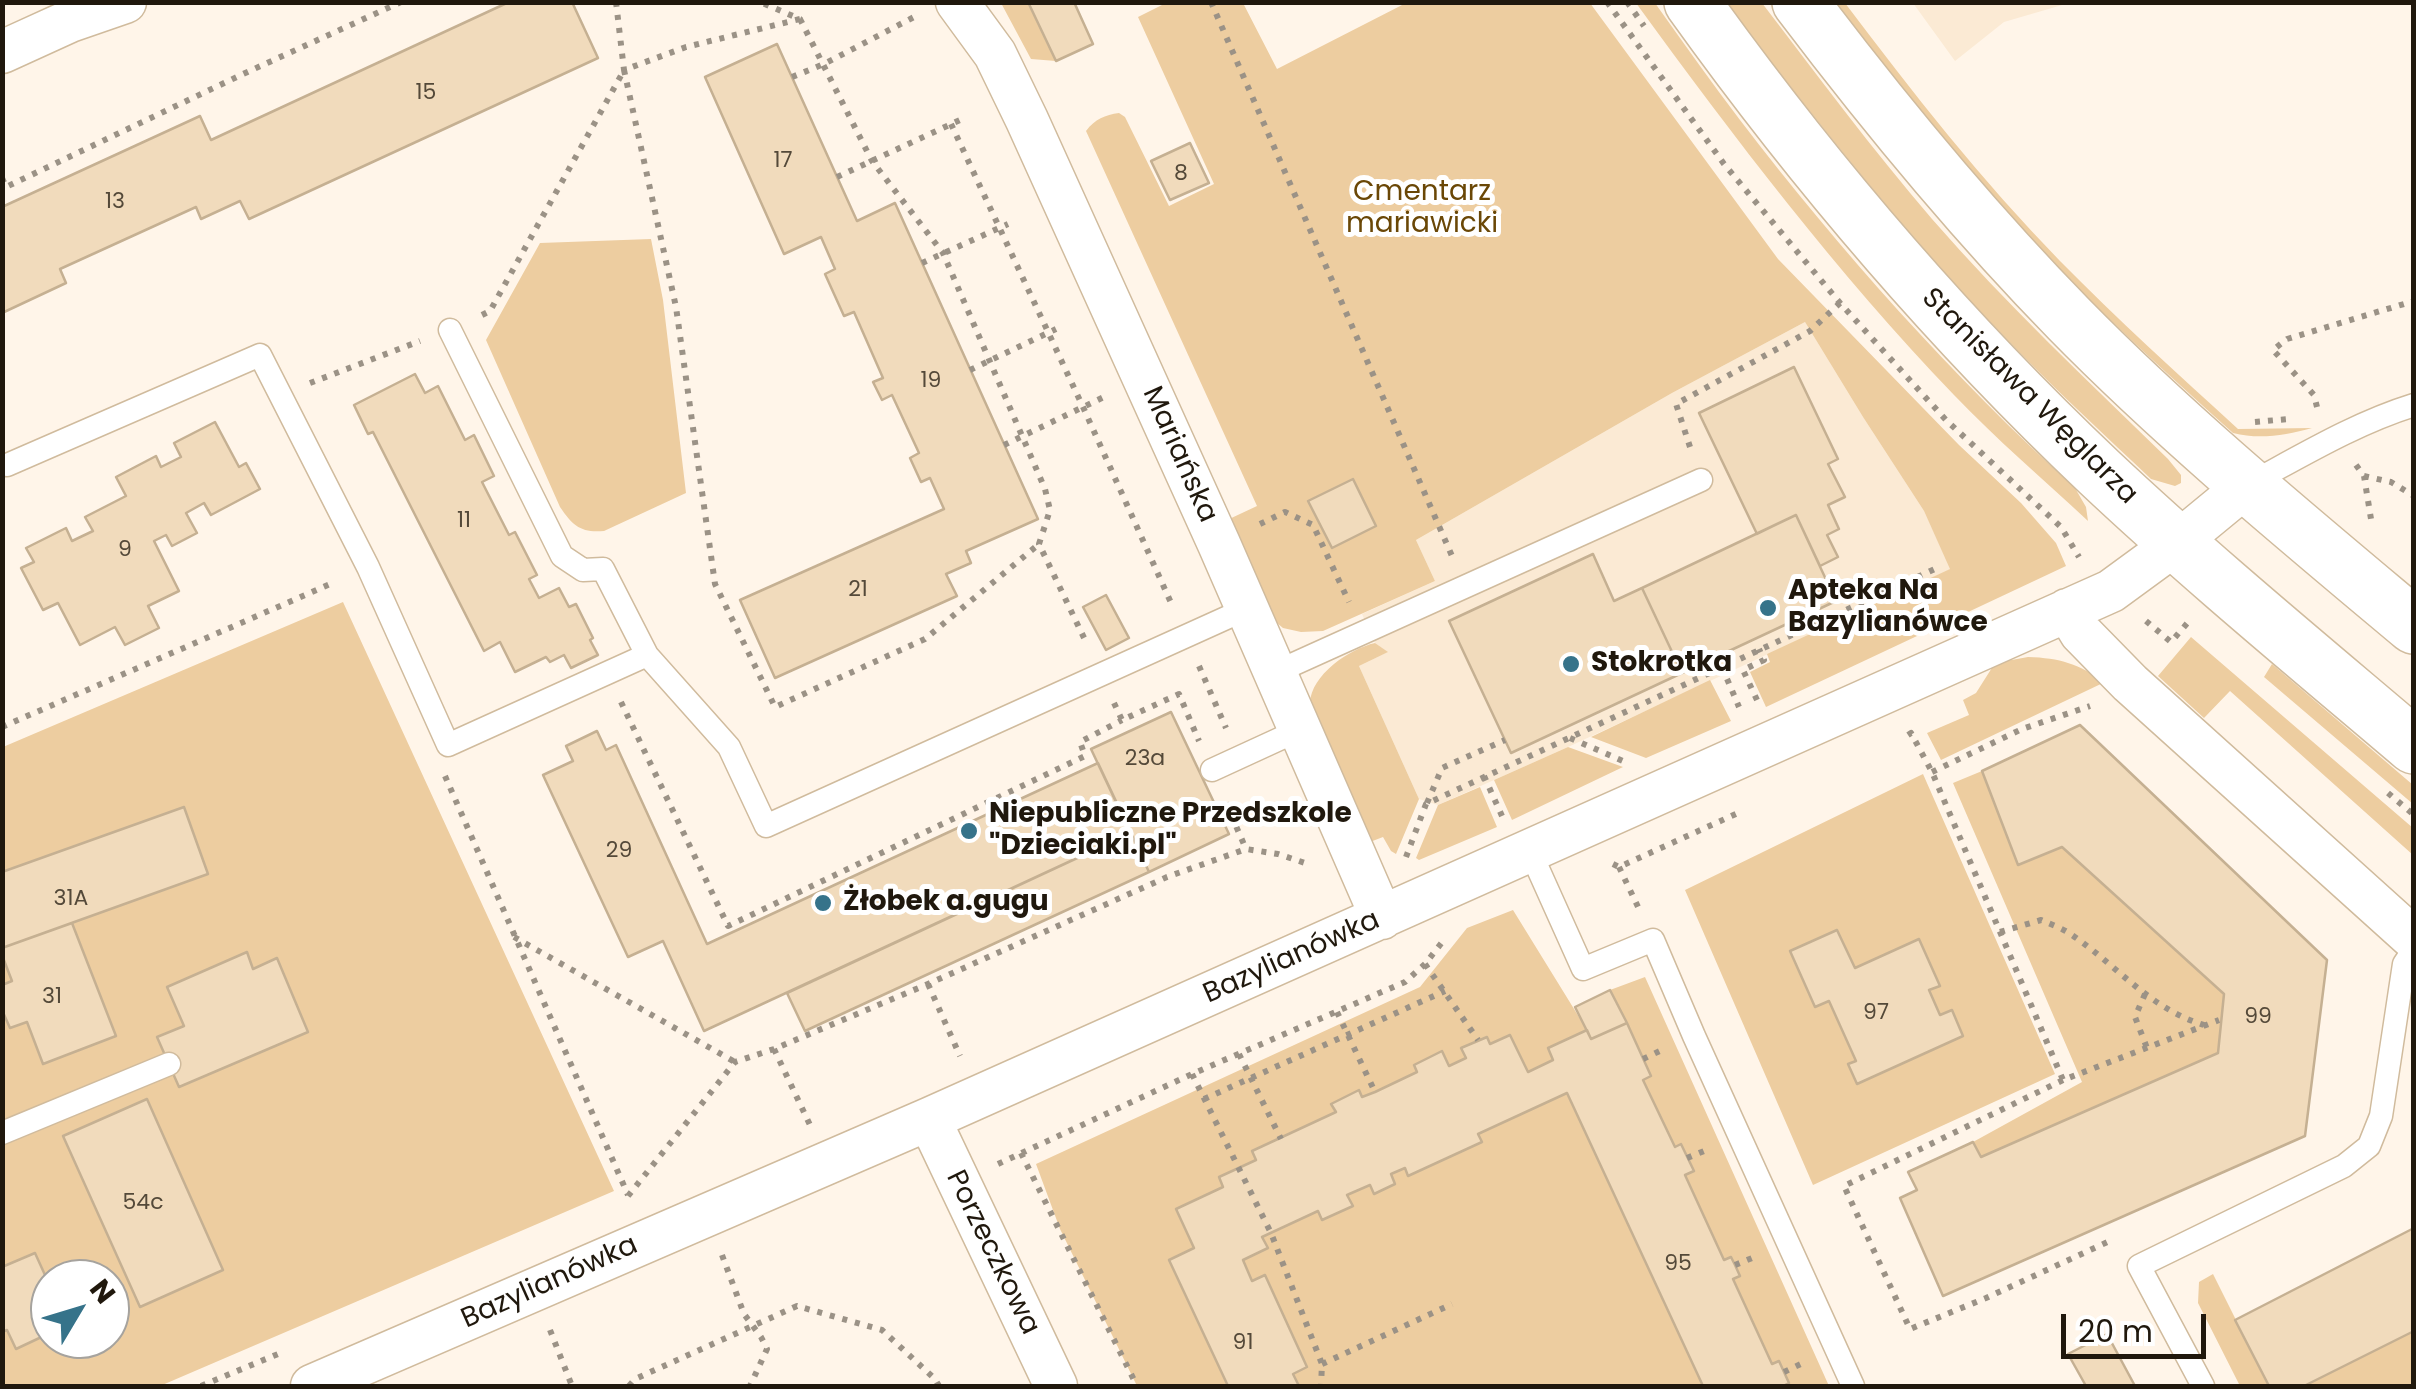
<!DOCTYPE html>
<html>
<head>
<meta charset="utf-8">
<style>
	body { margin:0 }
	#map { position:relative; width:2416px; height:1389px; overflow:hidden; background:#fff5e9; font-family:Poppins,sans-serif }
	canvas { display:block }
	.frame { position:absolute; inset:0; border:5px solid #20180d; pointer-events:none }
	.north { position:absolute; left:30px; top:1259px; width:100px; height:100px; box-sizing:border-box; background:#fff; border:2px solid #a6a39e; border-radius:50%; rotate:52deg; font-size:28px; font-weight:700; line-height:40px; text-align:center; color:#20180d }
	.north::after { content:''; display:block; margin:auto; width:35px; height:45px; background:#36738a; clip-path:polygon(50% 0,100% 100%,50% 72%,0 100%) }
	.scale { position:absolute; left:2061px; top:1314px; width:145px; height:45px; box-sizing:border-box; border:5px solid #20180d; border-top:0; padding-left:12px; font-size:30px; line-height:35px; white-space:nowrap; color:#20180d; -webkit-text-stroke:8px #fff; paint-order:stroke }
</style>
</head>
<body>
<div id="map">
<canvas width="2416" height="1389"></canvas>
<div class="frame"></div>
<div class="north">N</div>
<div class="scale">20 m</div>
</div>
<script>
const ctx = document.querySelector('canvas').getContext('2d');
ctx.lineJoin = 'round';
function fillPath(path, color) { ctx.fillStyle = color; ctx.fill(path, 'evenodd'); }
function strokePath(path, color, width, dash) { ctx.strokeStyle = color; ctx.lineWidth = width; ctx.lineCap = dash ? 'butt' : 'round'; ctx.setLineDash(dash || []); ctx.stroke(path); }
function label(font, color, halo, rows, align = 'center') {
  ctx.font = font + ' Poppins,sans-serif'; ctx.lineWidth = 10; ctx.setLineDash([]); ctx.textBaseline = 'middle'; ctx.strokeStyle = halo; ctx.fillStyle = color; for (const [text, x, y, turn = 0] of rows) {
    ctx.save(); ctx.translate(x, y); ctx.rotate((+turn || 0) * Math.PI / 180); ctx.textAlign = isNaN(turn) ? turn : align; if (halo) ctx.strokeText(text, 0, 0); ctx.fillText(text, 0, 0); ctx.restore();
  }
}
const built = new Path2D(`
	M1913 3H2069L2004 22 1955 61Z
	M1805 322 1863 417 1924 511 1951 569 1568 747 1438 805 1419 799 1359 666 1387 652 1375 643 1362 614 1435 581 1416 540 1672 393Z`);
const green = new Path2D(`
	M1001 3H1028L1056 61 1031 59Z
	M1166 3H1243L1277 69 1406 3H1590L1778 259 1959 445 2021 503 2056 543 2066 566 1766 707 1750 672 1770 662 1767 654 1950 569 1924 511 1863 417 1805 322 1672 393 1416 540 1435 581 1323 631 1301 632 1283 628 1271 618 1225 521 1257 506 1086 131C1095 119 1105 115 1119 113L1125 117 1169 206 1214 184 1138 17Z
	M1636 3H1655C1683 42 1711 82 1740 120 1841 252 1953 377 2075 488L2086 507 2088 521C2043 479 1996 439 1954 395 1837 273 1735 139 1636 3Z
	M1726 3H1762C1817 75 1872 149 1932 219 2006 304 2088 381 2168 459L2181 475V483L2175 486 2151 479C2107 437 2062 396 2019 352 1913 244 1818 124 1726 3Z
	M1835 3H1845C1912 92 1982 181 2060 261 2117 319 2178 374 2238 429L2312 428C2286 435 2260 440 2233 433 2173 379 2112 324 2056 266 1977 183 1903 94 1835 3Z
	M651 239 663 300 686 493 604 531C581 533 573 526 560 507L486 340 540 243Z
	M343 602 614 1191 160 1386H3V747ZM50 1279H110V1339H50Z
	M2191 637 2413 828V855L2230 691 2204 718 2158 676Z
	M1375 643 1388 652 1359 666 1419 799 1396 854 1391 851 1383 837 1370 842 1310 703C1311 675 1349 649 1375 643Z
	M2028 657C2060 658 2079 664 2105 682L1941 760 1927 733 1969 715 1963 700 1976 693 1995 663Z
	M2272 664 2413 785V804L2264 677Z
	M1710 680 1731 721 1646 758 1591 737Z
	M1568 747 1623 767 1512 820 1494 780Z
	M1982 771 2018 865 2062 847 2224 994 2218 1053 1981 1157 1973 1142 2082 1082 1953 783Z
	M1923 774 2055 1074 1813 1185 1685 890Z
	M1480 787 1497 827 1419 860 1416 858 1438 805Z
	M1513 910 1587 1030 1626 1022 1610 990 1645 977 1829 1386H1137L1060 1229 1036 1164 1420 987 1467 928Z
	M2213 1274 2269 1386H2240L2198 1303 2199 1282Z
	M2413 1330V1386H2304Z`);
const building = new Path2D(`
	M509 2H572L598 58 249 219 240 201 201 219 196 207 60 269 66 283 2 313V207L200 116 211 140Z
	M1028 2H1074L1093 44 1056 61Z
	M777 44 857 221 895 203 1038 519 966 551 971 563 946 574 957 596 775 678 740 600 944 509 930 478 921 482 910 458 919 453 892 395 882 400 873 382 883 378 854 312 844 316 825 274 835 269 821 237 784 254 705 77Z
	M1190 143 1209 183 1170 200 1151 161Z
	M1794 367 1838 459 1828 464 1845 497 1828 505 1839 529 1827 535 1838 557 1820 566 1796 515 1757 534 1699 413Z
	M415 374 425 393 438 386 465 440 474 435 494 476 482 482 509 535 515 532 537 575 529 579 539 598 559 588 569 607 576 604 593 638 590 640 598 655 571 668 564 655 550 662 546 657 515 672 500 642 484 651 373 432 368 434 354 405Z
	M215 422 239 467 246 463 260 489 211 515 204 503 186 513 197 533 172 546 166 535 154 541 179 591 148 606 159 628 125 645 115 627 80 645 58 603 43 610 21 568 34 562 26 548 66 528 72 541 93 531 85 517 126 496 116 477 156 456 161 467 181 457 174 443Z
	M1353 479 1376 526 1332 548 1308 501Z
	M1796 515 1836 601 1682 673 1642 588Z
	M1593 554 1614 601 1642 588 1682 673 1511 753 1449 621Z
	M1106 595 1129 638 1106 650 1083 607Z
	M1171 712 1229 834 1149 872 1091 749Z
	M2080 725 2327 960 2305 1136 1943 1296 1900 1198 1917 1190 1908 1172 1973 1142 1981 1157 2218 1053 2224 994 2062 847 2018 865 1982 771Z
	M597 731 606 750 616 745 707 944 1098 763 1131 833 704 1031 663 941 628 957 543 775 573 761 566 746Z
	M184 807 208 874 2 948V872Z
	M1131 833 1149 872 805 1031 787 993Z
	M72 923 116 1036 43 1064 27 1022 10 1028 2 1010V985L12 981 2 955V948Z
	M1837 930 1855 968 1919 939 1940 986 1929 990 1940 1015 1952 1010 1963 1036 1857 1084 1848 1064 1856 1061 1829 1001 1815 1007 1790 951Z
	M247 952 253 969 277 958 308 1032 179 1087 157 1037 184 1026 167 987Z
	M1610 990 1627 1023 1591 1039 1575 1007Z
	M1627 1023 1651 1076 1643 1080 1675 1147 1681 1144 1694 1171 1685 1175 1724 1260 1731 1257 1735 1265 1740 1276 1733 1279 1772 1364 1779 1361 1789 1383 1783 1386H1703L1567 1093 1478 1134 1482 1142 1408 1176 1405 1168 1391 1174 1395 1184 1374 1194 1370 1185 1347 1195 1353 1206 1322 1220 1318 1211 1262 1237 1268 1248 1243 1260 1252 1281 1265 1275 1307 1367 1293 1374 1299 1386H1228L1169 1260 1194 1248 1176 1209 1223 1187 1219 1177 1256 1160 1252 1151 1336 1112 1331 1104 1359 1090 1362 1097 1375 1092 1417 1072 1414 1065 1442 1051 1449 1066 1466 1058 1461 1048 1487 1037 1490 1044 1510 1035 1528 1072 1553 1060 1548 1048 1587 1030 1591 1039Z
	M147 1099 223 1270 140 1307 63 1136Z
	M2414 1228V1331L2304 1386H2269L2235 1320Z
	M35 1253 50 1286V1333L16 1349 7 1330 2 1332V1267Z
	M2107 1334 2135 1386H2086L2068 1354Z`);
const path = new Path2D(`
	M616 2 624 70 686 47 800 19 760 2
	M1211 2 1452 556
	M1607 2 1724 164 1840 303 1946 420 2061 527 2079 557
	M1627 2 1644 26
	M800 19 872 161 943 253 1045 489 1050 510 1039 544 1086 642
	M624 70 676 307 715 584 775 707 925 639 1039 544
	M792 77 824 64 914 17
	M951 124 1083 407 1172 605
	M837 177 960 120
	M2 178 6 187 243 74 401 2
	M922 263 1008 224
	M482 315 490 311 623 72
	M970 370 1056 329
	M310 383 420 341
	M2317 407 2314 395 2273 350 2287 339 2414 301
	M2255 422 2288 419
	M1004 445 1106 396
	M1690 447 1676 404 1810 331 1840 303
	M2356 465 2364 476 2371 519
	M2364 476 2391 482 2414 496
	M1260 524 1285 512 1313 525 1349 602
	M2146 621 2171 642 2190 620
	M1199 666 1226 728
	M1722 667 1739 707
	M1757 700 1743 670 1764 660 1759 649
	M621 702 728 926 1085 756 1080 742 1122 720
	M1114 703 1122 720 1179 694 1199 741
	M2 727 335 582
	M1908 735 1911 733 1932 772 2063 1080 2219 1020
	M1570 738 1623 761
	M1932 772 2022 729 2090 706
	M445 776 628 1195
	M1484 776 1502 816
	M2388 793 2414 815
	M1226 803 1246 849
	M1427 803 1442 768 1505 740
	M1406 857 1426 804 1939 567
	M1613 864 1619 867 1738 813
	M1619 867 1640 911
	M2000 932 2041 920C2050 924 2061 928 2069 933 2116 964 2148 1008 2204 1025
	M514 937 735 1062
	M1425 964 1478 1040
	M928 984 960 1056
	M2145 994 2135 1017 2147 1048
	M1337 1012 1375 1092
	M774 1049 810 1125
	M1239 1054 1281 1139
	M1643 1059 1664 1049
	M1192 1074 1271 1233 1322 1364 1321 1386
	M2063 1080 1844 1186 1910 1329 1986 1298 2114 1239
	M1204 1099 1445 991
	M1021 1153 1137 1386
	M1687 1158 1709 1149
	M998 1164 1192 1074 1405 982 1425 964 1443 941
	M628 1196 735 1062 774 1049 928 984 1167 877 1246 849 1278 854 1311 865
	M722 1255 744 1314 761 1337 767 1349 750 1386
	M1735 1265 1757 1256
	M550 1330 572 1386
	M1322 1364 1452 1304
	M1784 1372 1805 1362
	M201 1386 278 1354
	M629 1386 635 1379 797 1306 882 1330 935 1379 939 1386`);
const lane = new Path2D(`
	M450 330 562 556 583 570 603 569 647 655
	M7 465 260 355 368 567 448 745 647 655 729 747 766 826 1246 609
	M2249 484C2303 455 2356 423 2414 405
	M1274 673 1701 480
	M1212 770 1299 730
	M1530 851 1583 969 1653 940 1694 1036 1853 1386
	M2 1133 169 1064
	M2203 1386 2139 1266 2344 1166 2369 1146 2381 1116 2404 964 2414 949`);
const street = new Path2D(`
	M957 2 995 54 1027 120 1219 544 1382 918
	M2 52 70 21 125 2
	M2067 610 2081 633 2130 683 2414 939
	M929 1119 1056 1386
	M312 1386 929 1119 2111 591 2178 542 2246 486`);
const secondary = new Path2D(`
	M1692 2C1813 171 1948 329 2099 472 2200 567 2308 656 2414 746
	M1800 2C1884 113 1972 220 2069 319 2177 429 2296 527 2414 626`);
const markers = [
	[1768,608,10,"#36738a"],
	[1571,664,10,"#36738a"],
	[969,831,10,"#36738a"],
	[823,903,10,"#36738a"]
];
const numberNames = [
	["15",426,93],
	["17",783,161],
	["8",1181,174],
	["13",115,202],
	["19",931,381],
	["11",464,521],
	["9",125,550],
	["21",858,590],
	["23a",1145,759],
	["29",619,851],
	["31A",71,899],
	["31",52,997],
	["97",1876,1013],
	["99",2258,1017],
	["54c",143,1203],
	["95",1678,1264],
	["91",1243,1343]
];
const parkNames = [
	["Cmentarz",1422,193],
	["mariawicki",1422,225]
];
const streetNames = [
	["Stanisława Węglarza",2029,397,45],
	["Mariańska",1179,455,66],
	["Bazylianówka",1292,958,-24],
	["Porzeczkowa",992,1253,64],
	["Bazylianówka",550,1283,-24]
];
const poiNames = [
	["Apteka Na",1788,592],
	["Bazylianówce",1788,624],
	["Stokrotka",1591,664],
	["Niepubliczne Przedszkole",989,815],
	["\"Dzieciaki.pl\"",989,847],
	["Żłobek a.gugu",843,903]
];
fillPath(built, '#fbead4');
fillPath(green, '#edcda0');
fillPath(building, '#f1dbbc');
strokePath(building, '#c5b092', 2.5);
strokePath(lane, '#d0bb9d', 25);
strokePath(street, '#d0bb9d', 45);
strokePath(secondary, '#d0bb9d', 58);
strokePath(path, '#9b9286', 6, [5, 8]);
strokePath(lane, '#fff', 22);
strokePath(street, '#fff', 42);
strokePath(secondary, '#fff', 55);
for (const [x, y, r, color] of markers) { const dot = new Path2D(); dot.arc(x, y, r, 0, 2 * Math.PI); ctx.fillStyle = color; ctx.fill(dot); strokePath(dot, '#fff', 4); }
label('22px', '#544939', null, numberNames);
label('28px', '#6a4706', '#fff', parkNames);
label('28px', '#20180d', '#fff', streetNames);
label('bold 28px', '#20180d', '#fff', poiNames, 'left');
</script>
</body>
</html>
